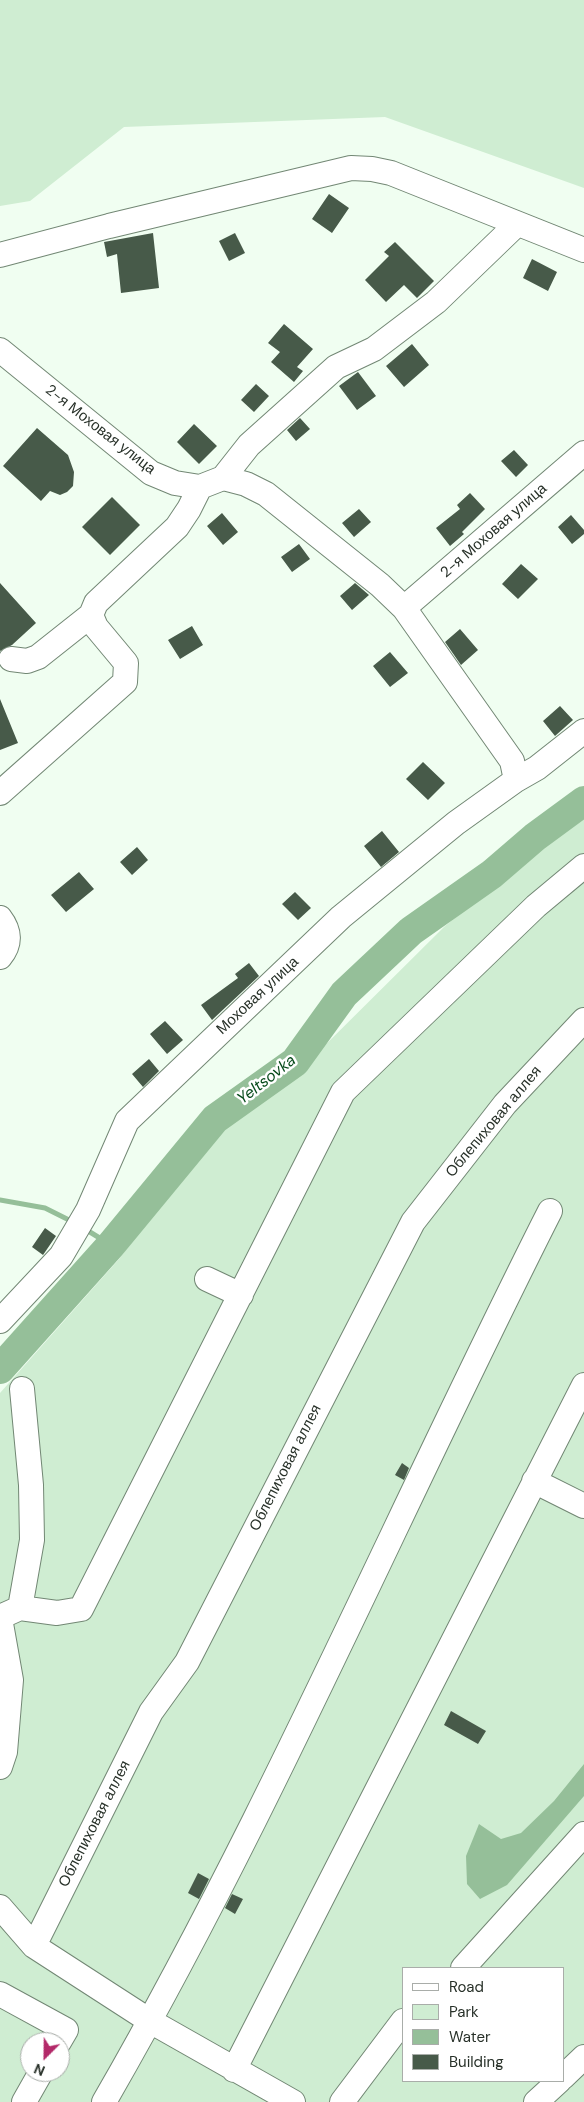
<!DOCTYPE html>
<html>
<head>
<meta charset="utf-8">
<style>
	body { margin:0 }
	#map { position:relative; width:584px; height:2102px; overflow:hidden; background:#f0fef1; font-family:"DM Sans",sans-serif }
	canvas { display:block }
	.legend { position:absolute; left:402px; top:1967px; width:162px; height:115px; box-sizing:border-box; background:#fff; border:1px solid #a9ada9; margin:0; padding:6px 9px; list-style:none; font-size:15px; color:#283129 }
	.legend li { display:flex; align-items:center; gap:10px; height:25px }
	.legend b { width:25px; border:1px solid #a9ada9 }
	.north { position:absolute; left:20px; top:2032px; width:50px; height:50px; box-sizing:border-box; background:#fff; border:1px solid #a9ada9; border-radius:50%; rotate:203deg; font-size:14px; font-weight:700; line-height:20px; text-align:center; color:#283129 }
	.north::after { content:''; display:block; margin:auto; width:18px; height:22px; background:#b32969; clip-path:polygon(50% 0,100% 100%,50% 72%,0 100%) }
</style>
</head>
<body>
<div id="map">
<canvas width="584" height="2102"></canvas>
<ul class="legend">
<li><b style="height:6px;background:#fff"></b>Road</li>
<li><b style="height:14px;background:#cfedd2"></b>Park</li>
<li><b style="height:14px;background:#95bf99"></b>Water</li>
<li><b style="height:14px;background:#475a49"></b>Building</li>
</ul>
<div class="north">N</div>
</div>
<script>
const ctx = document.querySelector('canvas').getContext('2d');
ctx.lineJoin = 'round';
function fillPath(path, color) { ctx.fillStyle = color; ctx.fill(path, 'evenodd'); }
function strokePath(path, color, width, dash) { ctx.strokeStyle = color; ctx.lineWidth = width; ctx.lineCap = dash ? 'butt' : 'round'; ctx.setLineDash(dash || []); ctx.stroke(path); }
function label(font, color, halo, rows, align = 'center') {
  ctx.font = font + ' "DM Sans",sans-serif'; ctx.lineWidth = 5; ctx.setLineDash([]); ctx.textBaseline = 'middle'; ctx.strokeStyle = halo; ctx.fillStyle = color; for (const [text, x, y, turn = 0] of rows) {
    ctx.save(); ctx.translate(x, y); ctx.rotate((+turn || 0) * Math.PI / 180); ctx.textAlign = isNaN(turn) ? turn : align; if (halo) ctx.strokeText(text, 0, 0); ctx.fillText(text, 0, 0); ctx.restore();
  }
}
const green = new Path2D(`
	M0 0H584V188L385 117 124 127 30 201 0 206Z
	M584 814V2102H0V1393L119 1259 215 1133 294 1076 445 926ZM403 1968H563V2081H403ZM30 2042H60V2072H30Z`);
const water = new Path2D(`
	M584 1764V1796L507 1885 480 1899 467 1884 466 1856 479 1824 501 1839 521 1833 554 1801Z`);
const stream = new Path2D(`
	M0 1200 45 1208 73 1222
	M85 1229 111 1245`);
const river = new Path2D(`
	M0 1369 111 1245 215 1119 295 1062 344 994 411 931 492 874 535 837 584 801`);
const building = new Path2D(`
	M329 194 349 208 332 233 312 219Z
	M153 233 159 288 121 293 117 254 107 257 104 242Z
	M235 233 245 253 229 261 219 241Z
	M395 242 434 281 417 298 404 285 386 302 365 280 389 256 384 252Z
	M532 259 557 272 548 291 523 278Z
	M284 324 313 349 297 367 303 371 294 382 271 362 280 352 268 343Z
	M412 344 429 365 404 387 386 366Z
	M358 372 376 396 357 410 339 386Z
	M256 384 269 396 254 412 241 400Z
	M300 418 310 429 296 441 287 430Z
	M194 424 217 446 199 464 177 442Z
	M37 428 68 455 74 472 73 486 67 492 60 495 50 491 41 501 3 466Z
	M514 450 528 465 516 477 501 461Z
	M470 493 485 509 462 532 464 534 450 546 436 528 460 509 457 505Z
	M112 497 140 525 110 555 82 527Z
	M359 509 371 522 354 537 342 523Z
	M222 513 238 532 223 545 207 526Z
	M571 515 584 530V534L572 544 558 527Z
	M299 544 310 559 292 572 281 557Z
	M521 564 538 579 518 599 502 584Z
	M0 583 36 623 12 645 0 651Z
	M355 583 369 595 352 610 340 596Z
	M192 626 203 645 180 659 168 640Z
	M460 629 478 650 461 665 445 642Z
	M390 652 408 673 390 687 373 666Z
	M0 699 18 743 0 750Z
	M560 706 573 720 555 736 543 721Z
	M423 762 445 783 428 800 406 779Z
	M382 831 399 852 381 867 364 846Z
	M137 847 148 860 132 875 120 862Z
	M79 872 94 889 66 912 51 895Z
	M295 892 311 908 298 920 282 904Z
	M249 963 259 976 212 1020 201 1005 238 978 235 974Z
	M165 1021 183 1040 167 1054 150 1034Z
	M149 1059 159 1071 143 1087 132 1074Z
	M45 1228 56 1236 43 1255 32 1247Z
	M402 1463 409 1468 404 1480 395 1475Z
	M451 1711 486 1731 478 1744 444 1725Z
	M198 1873 209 1879 199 1899 188 1893Z
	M232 1894 243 1899 235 1914 225 1908Z`);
const minor = new Path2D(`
	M0 255 109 226 351 168 372 169 391 173 584 250
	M0 350 151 473 175 483 200 487 223 478 246 484 266 494 380 585 404 608 512 761 516 780
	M223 478 249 445 336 367 374 349 436 302 517 224
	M404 608 584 453
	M11 659 27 661 38 657 91 615
	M0 793 125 682 126 663 96 627 91 615 96 603 177 527 189 509 200 487
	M0 918C10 931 11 944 0 957
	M207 1279 241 1295
	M0 1321 61 1256 88 1210 127 1121 341 917 456 823 516 780 537 768 584 731
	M534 1481 584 1506
	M20 1608 32 1540 31 1485 22 1389
	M0 1617 20 1608 57 1613 81 1609 343 1092 536 906 584 866
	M0 1618 11 1680 5 1752 0 1767
	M0 1907 34 1946 150 2021 293 2102
	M34 1946 151 1712 187 1662 413 1222 505 1104 584 1020
	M463 1968 584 1834
	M0 1994 66 2030 59 2042
	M234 2070 584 1385
	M563 2077 584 2057
	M24 2102 41 2072
	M104 2102C270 1814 400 1507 550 1211
	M342 2102 403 2021
	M536 2102 559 2081`);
const streetNames = [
	["2-я Моховая улица",100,430,38],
	["2-я Моховая улица",494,531,-41],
	["Моховая улица",258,996,-43],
	["Облепиховая аллея",494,1122,-50],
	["Облепиховая аллея",286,1468,-63],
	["Облепиховая аллея",95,1824,-63]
];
const waterNames = [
	["Yeltsovka",267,1080,-38]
];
fillPath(green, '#cfedd2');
fillPath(water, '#95bf99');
strokePath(stream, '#95bf99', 5);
strokePath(river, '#95bf99', 30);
fillPath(building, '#475a49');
strokePath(minor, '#728774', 26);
strokePath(minor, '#fff', 24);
label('15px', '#283129', '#fff', streetNames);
label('italic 16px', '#074b1b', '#fff', waterNames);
</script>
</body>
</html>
